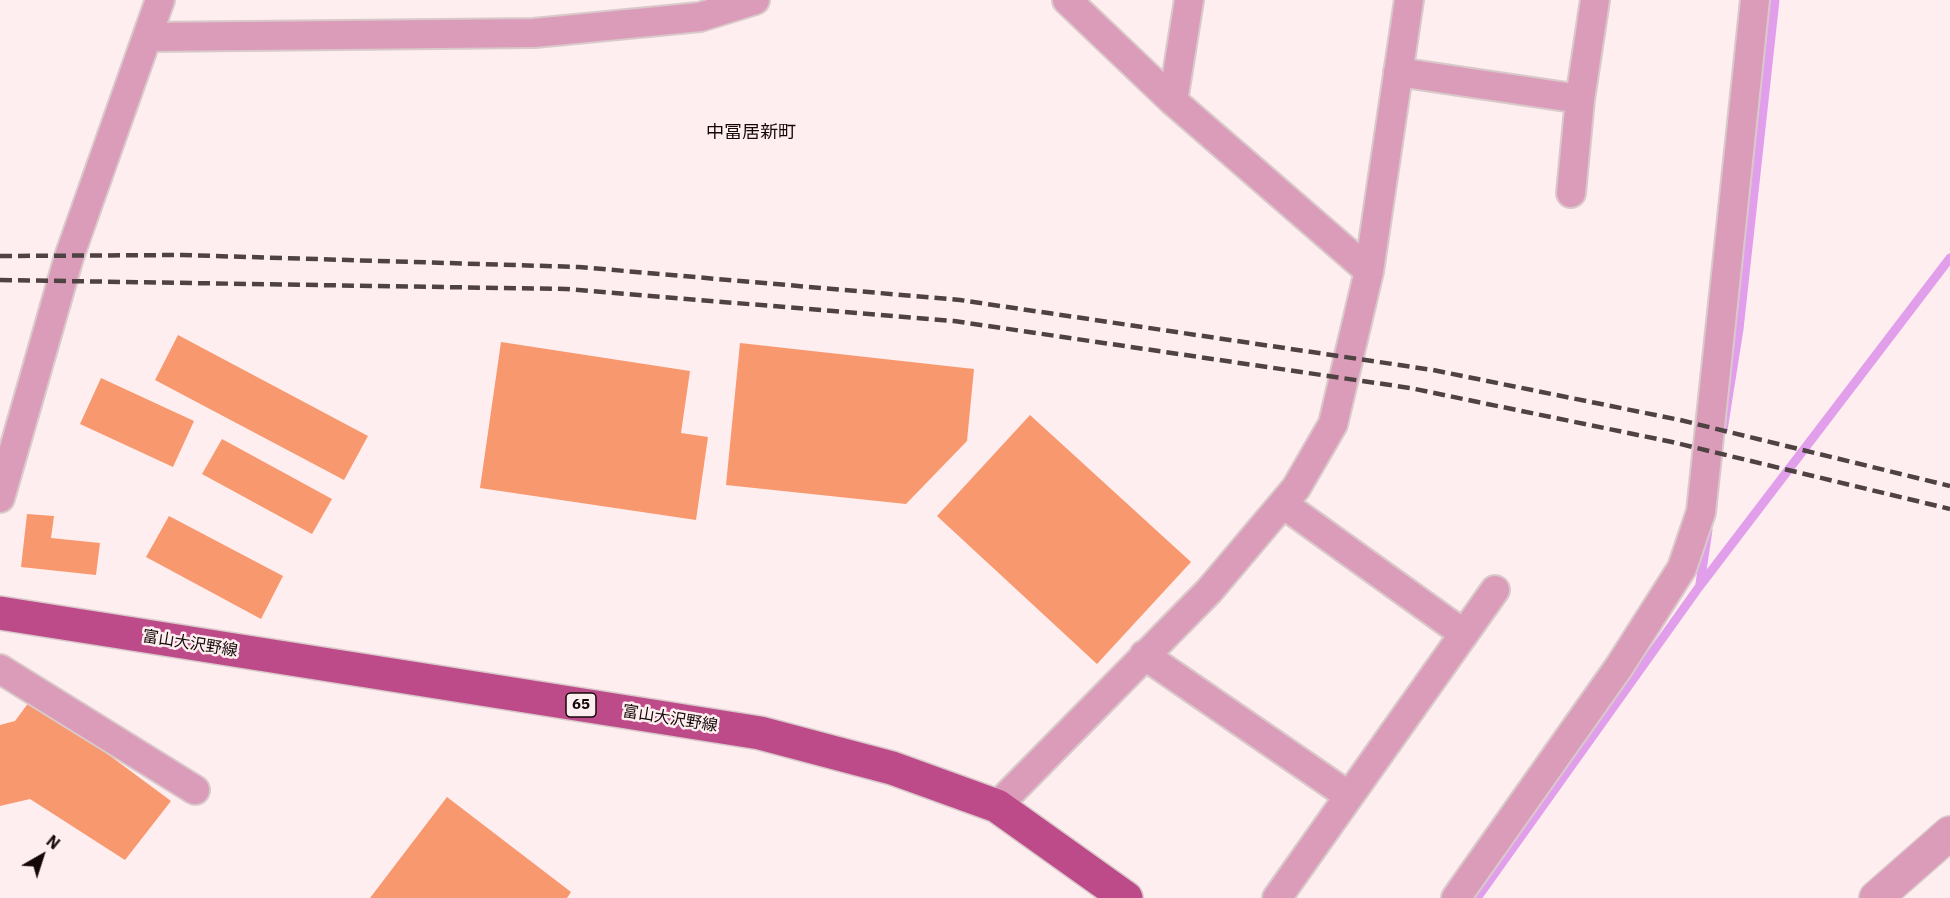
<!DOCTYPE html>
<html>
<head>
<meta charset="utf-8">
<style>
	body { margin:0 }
	#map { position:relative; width:1950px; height:898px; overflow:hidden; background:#ffeeef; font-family:"IBM Plex Sans",sans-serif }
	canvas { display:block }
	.north { position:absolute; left:12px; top:826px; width:60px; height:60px; -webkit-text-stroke:4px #ffeeef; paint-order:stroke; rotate:39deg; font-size:16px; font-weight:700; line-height:24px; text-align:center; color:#140808 }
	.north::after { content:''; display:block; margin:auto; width:21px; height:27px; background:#140808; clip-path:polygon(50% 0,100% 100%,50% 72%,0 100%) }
</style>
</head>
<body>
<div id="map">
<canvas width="1950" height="898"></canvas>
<div class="north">N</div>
</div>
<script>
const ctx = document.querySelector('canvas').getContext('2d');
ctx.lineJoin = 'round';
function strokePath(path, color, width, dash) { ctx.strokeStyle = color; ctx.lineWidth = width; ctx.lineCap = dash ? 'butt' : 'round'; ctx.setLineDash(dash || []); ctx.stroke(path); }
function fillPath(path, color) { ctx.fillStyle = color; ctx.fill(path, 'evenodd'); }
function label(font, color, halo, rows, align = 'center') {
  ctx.font = font + ' "IBM Plex Sans","Noto Sans JP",sans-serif'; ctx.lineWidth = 5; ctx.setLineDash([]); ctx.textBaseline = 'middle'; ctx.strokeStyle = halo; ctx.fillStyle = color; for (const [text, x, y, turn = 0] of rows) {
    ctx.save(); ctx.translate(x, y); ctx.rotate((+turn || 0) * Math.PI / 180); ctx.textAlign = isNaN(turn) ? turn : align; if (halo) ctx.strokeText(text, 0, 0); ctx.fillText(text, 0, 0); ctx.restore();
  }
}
const stream = new Path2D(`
	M1723 430 1739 329 1775 0
	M1700 584 1708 530
	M1477 898 1699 587 1950 258`);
const building = new Path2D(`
	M178 335 368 436 344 480 155 380Z
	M501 342 690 371 681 433 708 437 696 520 480 488Z
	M740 343 974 369 967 441 906 504 726 485Z
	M101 378 194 421 173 467 80 424Z
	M1030 415 1191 562 1097 664 937 516Z
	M222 439 332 499 312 534 202 474Z
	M27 514 54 516 51 538 100 543 96 575 21 567Z
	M169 516 283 576 261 619 146 557Z
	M32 698 171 801 125 860 30 799 0 806V725L15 721Z
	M447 797 571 892 567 898H370Z`);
const minor = new Path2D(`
	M1067 0 1173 101 1369 271
	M148 37 534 33 700 17 755 0
	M1398 72 1580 99
	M1173 101 1189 0
	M1571 193 1580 99 1595 0
	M0 498 69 257 160 0
	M1283 504 1464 634
	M1144 655 1349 796
	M0 669 195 790
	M997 806 1209 591 1296 488 1333 424 1369 271 1409 0
	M1277 898 1495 590
	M1456 898 1619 667 1682 568 1701 512 1755 0`);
const tertiary = new Path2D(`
	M1876 898 1950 833`);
const primary = new Path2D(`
	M0 613 760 733 892 768 997 806 1126 898`);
const rail = new Path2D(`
	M0 256 182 255 579 267 960 300 1433 370 1680 420 1950 486
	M0 280 566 289 954 321 1410 388 1672 442 1950 509`);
const shields = [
	[581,705,30]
];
const shieldNames = [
	["65",581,705]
];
const streetNames = [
	["富山大沢野線",190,644,9],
	["富山大沢野線",670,719,9]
];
const neighbourhoodNames = [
	["中冨居新町",751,133]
];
strokePath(stream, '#e19eeb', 9);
fillPath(building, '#f8986e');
strokePath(minor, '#d9c9ca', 32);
strokePath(tertiary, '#d9c9ca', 36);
strokePath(primary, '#d9c9ca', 36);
strokePath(minor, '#db9cba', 28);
strokePath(tertiary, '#db9cba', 33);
strokePath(primary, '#bd4b89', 33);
strokePath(rail, '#4f4242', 4.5, [12, 6]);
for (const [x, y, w] of shields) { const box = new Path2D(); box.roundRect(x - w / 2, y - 12, w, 24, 4.5); ctx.fillStyle = '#ffeeef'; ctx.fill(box); strokePath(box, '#140808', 1.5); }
label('bold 15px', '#140808', null, shieldNames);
label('16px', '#140808', '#ffeeef', streetNames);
label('18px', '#140808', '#ffeeef', neighbourhoodNames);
</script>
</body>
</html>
